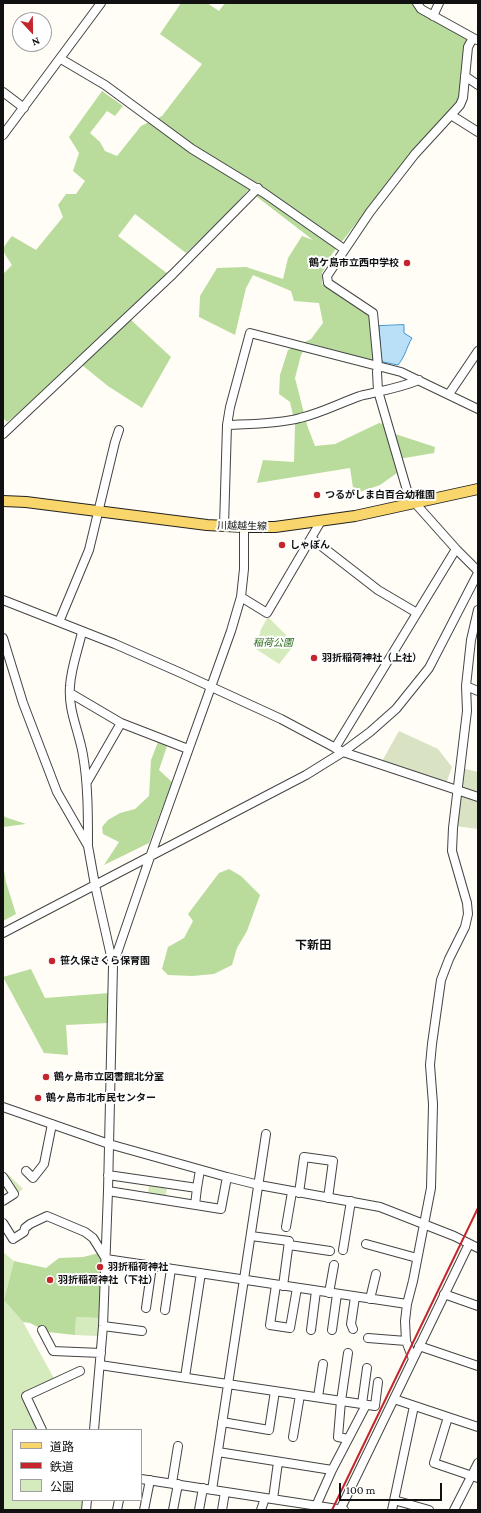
<!DOCTYPE html>
<html>
<head>
<meta charset="utf-8">
<style>
	body { margin:0 }
	#map { position:relative; width:481px; height:1513px; overflow:hidden; background:#fffdf5; font-family:"Crimson Pro","Noto Sans JP",serif }
	canvas { display:block }
	.frame { position:absolute; inset:0; border:4px solid #111; pointer-events:none }
	.legend { position:absolute; left:12px; top:1429px; width:130px; height:72px; box-sizing:border-box; background:#fff; border:1px solid #a0a0a0; margin:0; padding:5px 7px; list-style:none; font-size:12px; color:#111 }
	.legend li { display:flex; align-items:center; gap:8px; height:20px }
	.legend b { width:20px; border:1px solid #a0a0a0 }
	.north { position:absolute; left:12px; top:12px; width:40px; height:40px; box-sizing:border-box; background:#fff; border:1px solid #a0a0a0; border-radius:50%; rotate:158deg; font-size:11px; font-weight:700; line-height:16px; text-align:center; color:#111 }
	.north::after { content:''; display:block; margin:auto; width:14px; height:18px; background:#c4262e; clip-path:polygon(50% 0,100% 100%,50% 72%,0 100%) }
	.scale { position:absolute; left:339px; top:1483px; width:103px; height:18px; box-sizing:border-box; border:2px solid #111; border-top:0; padding-left:5px; font-size:12px; line-height:14px; white-space:nowrap; color:#111; -webkit-text-stroke:3px #fff; paint-order:stroke }
</style>
</head>
<body>
<div id="map">
<canvas width="481" height="1513"></canvas>
<div class="frame"></div>
<ul class="legend">
<li><b style="height:5px;background:#f9d66b"></b>道路</li>
<li><b style="height:5px;background:#c4262e"></b>鉄道</li>
<li><b style="height:11px;background:#d5ebbd"></b>公園</li>
</ul>
<div class="north">N</div>
<div class="scale">100 m</div>
</div>
<script>
const ctx = document.querySelector('canvas').getContext('2d');
ctx.lineJoin = 'round';
function fillPath(path, color) { ctx.fillStyle = color; ctx.fill(path, 'evenodd'); }
function strokePath(path, color, width, dash) { ctx.strokeStyle = color; ctx.lineWidth = width; ctx.lineCap = dash ? 'butt' : 'round'; ctx.setLineDash(dash || []); ctx.stroke(path); }
function label(font, color, halo, rows, align = 'center') {
  ctx.font = font + ' "Crimson Pro","Noto Sans JP",serif'; ctx.lineWidth = 4; ctx.setLineDash([]); ctx.textBaseline = 'middle'; ctx.strokeStyle = halo; ctx.fillStyle = color; for (const [text, x, y, turn = 0] of rows) {
    ctx.save(); ctx.translate(x, y); ctx.rotate((+turn || 0) * Math.PI / 180); ctx.textAlign = isNaN(turn) ? turn : align; if (halo) ctx.strokeText(text, 0, 0); ctx.fillText(text, 0, 0); ctx.restore();
  }
}
const green = new Path2D(`
	M268 617 295 644 279 664 256 649 261 629Z
	M9 1175 23 1189 18 1193 7 1176Z
	M149 1183 167 1186 166 1196 148 1194Z
	M3 1252 14 1261 4 1300 23 1322 56 1382 26 1396 42 1430H13V1500H82L81 1510H3Z
	M76 1317 99 1318 98 1336 75 1335Z`);
const forest = new Path2D(`
	M181 3H207L219 11 225 3H412L420 13 468 39 459 98 456 105 400 168 332 254 322 273V284L373 313 375 361 308 343 301 355 295 378 307 425 315 446 335 444 379 423 384 424 386 431 435 447 434 453 393 460 397 473 380 485 354 494 350 468 257 483 263 460 294 462 295 424 290 402 279 394 280 375 288 350 311 339 323 323 319 303 294 301 291 291 253 275 246 288 235 335 199 317 200 296 217 268 246 267 283 279 288 258 302 236 313 240 248 190 227 214 186 253 135 214 118 236 168 274 130 319 171 357 142 408 108 386 77 361 29 406 7 422 3 418V274L12 265C2 249 0 251 12 236L36 250 63 217 58 205 66 194H76L85 181 73 171 79 153 69 137 102 91 123 106 115 116 107 111 90 133 100 142 105 151 117 156 141 126 162 116 202 64 160 34Z
	M158 742 167 746 159 770 172 782 149 843 104 865 119 842 103 834 102 827 108 820 120 813 135 809 149 796 151 760Z
	M3 815 5 817 26 824 3 827Z
	M3 865 6 882 16 914 3 921Z
	M229 869 241 876 260 895 247 931 237 948 232 965 214 974 192 976 168 975 162 969 168 947 184 938 193 921 188 914 219 873Z
	M31 969 45 998 109 993 108 1023 66 1025 68 1055 44 1053 3 977Z
	M99 1253 102 1259 99 1318 76 1317 75 1335 48 1332 30 1323 23 1322 4 1300 14 1261 46 1268 59 1258 83 1257Z`);
const cemetery = new Path2D(`
	M399 731 438 749 452 767 446 784 381 763Z
	M462 768 478 772V829L455 826Z`);
const water = new Path2D(`
	M404 325V333L412 338C406 348 406 355 398 365L383 362 381 359 379 326Z`);
const minor = new Path2D(`
	M417 3 421 9 477 40
	M433 16 439 3
	M61 59 105 85 192 149 264 193 344 249
	M465 76 478 85
	M3 92 24 108
	M451 115 478 132
	M3 135 101 3
	M449 394 478 351
	M227 425C249 424 279 424 300 418 321 413 340 403 360 396 380 391 400 388 419 380
	M3 434 173 274 258 188
	M415 503 456 549 478 571
	M411 504 378 391 377 372 378 366 373 313 328 283 327 276 370 212 415 154 460 105 463 98 468 47 473 38
	M224 526 227 425 230 407 250 333 401 372 478 409
	M311 538 378 590 417 613
	M241 597 267 613 321 521
	M3 600 115 644 181 673 281 719 343 752 478 797
	M59 622 89 550 115 442 119 430
	M82 632C78 650 71 668 70 686 68 711 79 731 83 755 88 784 88 814 88 844
	M3 638 23 703 57 792 88 846 95 885 113 965
	M466 686 478 691
	M70 693 121 723 87 782
	M121 723 188 749
	M335 748 456 549
	M3 933 306 775 343 752 370 732 396 709 429 668 478 573
	M3 1107 109 1144 227 1177 259 1185 380 1207 454 1236 478 1248
	M26 1171 33 1178 44 1164 52 1124
	M108 1175 197 1188 200 1170
	M3 1177 14 1194 3 1201
	M108 1191 221 1209 227 1177
	M299 1193 304 1157 333 1161 328 1198
	M195 1205 197 1188
	M3 1223 13 1239 24 1232 25 1228 30 1224 47 1216 85 1232 93 1238 106 1259 407 1304
	M286 1227 292 1192
	M251 1236 289 1241 283 1286
	M366 1244 417 1258
	M289 1245 330 1251
	M343 1250 351 1201
	M276 1285 270 1325 290 1328 297 1288
	M329 1293 334 1265
	M444 1294 478 1306
	M370 1299 376 1274
	M146 1308 152 1266
	M165 1310 171 1269
	M103 1326 142 1331
	M353 1329 351 1324 355 1297
	M42 1330 53 1351 101 1353
	M311 1330 316 1291
	M332 1330 337 1294
	M368 1338 406 1341
	M419 1346 478 1366
	M348 1353 341 1401 338 1437 348 1439
	M413 1359 406 1341 405 1321 407 1304 413 1281 431 1188 433 1104 430 1065 432 1044 441 980 449 959 465 927 468 914 467 903 452 851 453 828 467 711 466 686 471 640 478 610
	M100 1365 375 1406 378 1382
	M185 1377 201 1273
	M318 1397 323 1364
	M394 1399 478 1427
	M362 1404 367 1368
	M448 1417 434 1463 478 1478
	M222 1422 269 1430 275 1391
	M42 1430 26 1396 80 1371
	M94 1430 103 1326 108 1191 113 965 150 857 231 631 241 597 244 569V527
	M293 1437 300 1395
	M218 1452 332 1470
	M141 1479 344 1510
	M172 1483 178 1446
	M212 1490 266 1134
	M273 1499 278 1462
	M394 1500 429 1510
	M316 1506 332 1470 366 1405
	M86 1510 87 1500
	M117 1510 119 1500
	M144 1510 150 1480
	M173 1510 178 1484
	M199 1510 203 1488
	M222 1510 225 1492
	M261 1510 265 1498
	M340 1510 469 1244
	M392 1510 414 1406
	M454 1510 478 1463`);
const major = new Path2D(`
	M3 501 26 502 207 525 244 527H275L355 516 478 489`);
const rail = new Path2D(`
	M332 1510 478 1208`);
const markers = [
	[407,263,4,"#c4262e"],
	[317,495,4,"#c4262e"],
	[282,545,4,"#c4262e"],
	[314,658,4,"#c4262e"],
	[52,961,4,"#c4262e"],
	[46,1077,4,"#c4262e"],
	[38,1098,4,"#c4262e"],
	[100,1267,4,"#c4262e"],
	[50,1280,4,"#c4262e"]
];
const poiNames = [
	["鶴ケ島市立西中学校",399,263,"right"],
	["つるがしま白百合幼稚園",325,495],
	["しゃぼん",290,545],
	["羽折稲荷神社（上社）",322,658],
	["笹久保さくら保育園",60,961],
	["鶴ヶ島市立図書館北分室",54,1077],
	["鶴ヶ島市北市民センター",46,1098],
	["羽折稲荷神社",108,1267],
	["羽折稲荷神社（下社）",58,1280]
];
const streetNames = [
	["川越越生線",242,526,1]
];
const parkNames = [
	["稲荷公園",273,643]
];
const quarterNames = [
	["下新田",313,945]
];
fillPath(green, '#d5ebbd');
fillPath(forest, '#b9dc9c');
fillPath(cemetery, '#d9e3c4');
fillPath(water, '#b9e0f7');
strokePath(water, '#3f96cf', 1);
strokePath(minor, '#444', 10);
strokePath(major, '#222', 12);
strokePath(minor, '#fff', 8);
strokePath(major, '#f9d66b', 10);
strokePath(rail, '#c4262e', 2);
for (const [x, y, r, color] of markers) { const dot = new Path2D(); dot.arc(x, y, r, 0, 2 * Math.PI); ctx.fillStyle = color; ctx.fill(dot); strokePath(dot, '#fff', 1.5); }
label('bold 10px', '#111', '#fff', poiNames, 'left');
label('10px', '#111', '#fff', streetNames);
label('italic 10px', '#2f6b1f', '#fff', parkNames);
label('bold 12px', '#111', '#fff', quarterNames);
</script>
</body>
</html>
